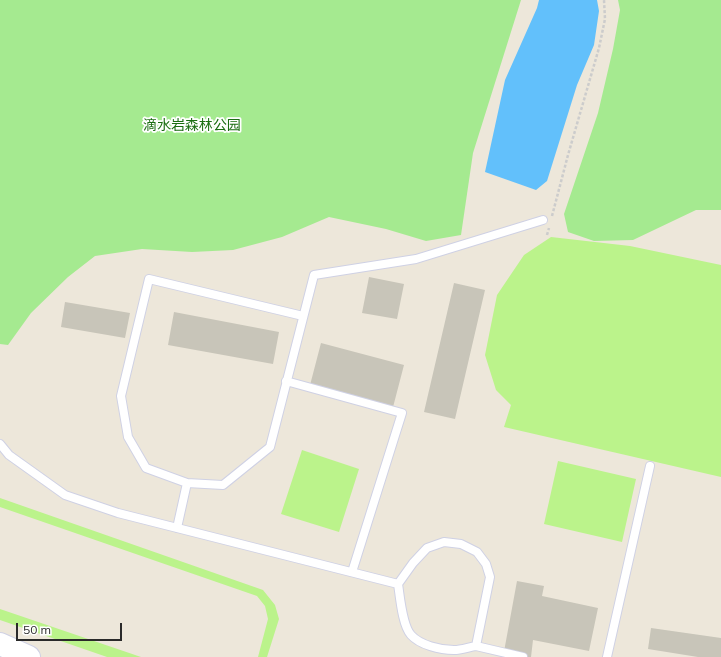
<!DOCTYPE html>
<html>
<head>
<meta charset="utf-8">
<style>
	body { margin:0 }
	#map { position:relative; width:721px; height:657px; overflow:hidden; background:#ede7da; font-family:Mulish,sans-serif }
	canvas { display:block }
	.scale { position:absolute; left:16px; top:623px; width:106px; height:18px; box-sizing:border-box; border:2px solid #2a2a2a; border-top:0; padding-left:5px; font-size:12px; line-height:14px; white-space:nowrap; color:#2a2a2a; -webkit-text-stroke:3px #fff; paint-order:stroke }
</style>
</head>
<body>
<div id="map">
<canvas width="721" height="657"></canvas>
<div class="scale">50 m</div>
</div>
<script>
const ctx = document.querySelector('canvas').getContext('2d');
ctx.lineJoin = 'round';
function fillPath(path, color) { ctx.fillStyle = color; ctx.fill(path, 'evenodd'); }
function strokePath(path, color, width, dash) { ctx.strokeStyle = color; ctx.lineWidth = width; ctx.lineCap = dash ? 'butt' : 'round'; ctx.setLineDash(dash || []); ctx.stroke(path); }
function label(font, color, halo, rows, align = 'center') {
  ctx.font = font + ' Mulish,"Noto Sans SC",sans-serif'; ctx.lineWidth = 3.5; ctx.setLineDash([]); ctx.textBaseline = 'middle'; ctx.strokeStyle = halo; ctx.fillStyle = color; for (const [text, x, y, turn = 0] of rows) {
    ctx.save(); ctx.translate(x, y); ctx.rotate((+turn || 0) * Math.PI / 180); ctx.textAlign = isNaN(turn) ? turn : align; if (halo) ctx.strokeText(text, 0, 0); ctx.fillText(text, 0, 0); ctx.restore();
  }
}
const green = new Path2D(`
	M0 0H521L473 153 461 235 426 241 386 229 329 217 282 237 233 250 192 252 142 249 95 256 68 277 31 313 8 345 0 344Z
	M618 0H721V210H696L633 240 594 241 568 232 564 214 598 113 613 49 620 10Z`);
const pitch = new Path2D(`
	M551 237 630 246 721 265V477L504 427 511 405 496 390 485 355 497 295 524 255Z
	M302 450 359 469 339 532 281 514Z
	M558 461 636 479 622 542 544 524Z
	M0 498 263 590 275 605 279 619 267 657H258L268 619 265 606 257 596 0 507Z
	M0 609 141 657H107L0 620Z`);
const water = new Path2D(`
	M539 0H597L599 11 594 45 577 85 547 181 536 190 485 172 505 80 537 8Z`);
const building = new Path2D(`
	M369 277 404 284 397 319 362 313Z
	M454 283 485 290 455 419 424 412Z
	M65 302 130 313 125 338 61 327Z
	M174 312 279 332 273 364 168 345Z
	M321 343 404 365 392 411 309 389Z
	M517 581 544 586 542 596 598 608 589 651 533 640 531 657H503Z
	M651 628 721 638V657H698L648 649Z`);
const path = new Path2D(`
	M552 216 568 155 599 48 605 19 604 0
	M547 235 549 228`);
const lane = new Path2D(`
	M286 381 402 413 352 572
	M0 444 9 455 65 495 118 513 398 584
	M187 483 146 468 128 437 121 396 149 279 303 316
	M177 528 187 483 223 485 270 447 314 275 416 259 543 220
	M444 542 461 544 477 552 486 564 490 577 476 646C469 647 461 650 454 650 440 650 420 645 411 635 402 625 400 596 398 584L413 563 427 548Z
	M476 646 523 657
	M607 657 650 466`);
const secondary = new Path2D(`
	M0 644 29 657`);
const parkNames = [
	["滴水岩森林公园",192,126]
];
fillPath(green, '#a5ea90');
fillPath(pitch, '#bbf38b');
fillPath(water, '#62c0fb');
fillPath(building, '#c8c5b9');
strokePath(lane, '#cfd1e4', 10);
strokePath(secondary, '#cfd1e4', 24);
strokePath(path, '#ccc', 2.5, [3, 2]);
strokePath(lane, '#fff', 8);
strokePath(secondary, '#fff', 22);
label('14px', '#1b6e12', '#fff', parkNames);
</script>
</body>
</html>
